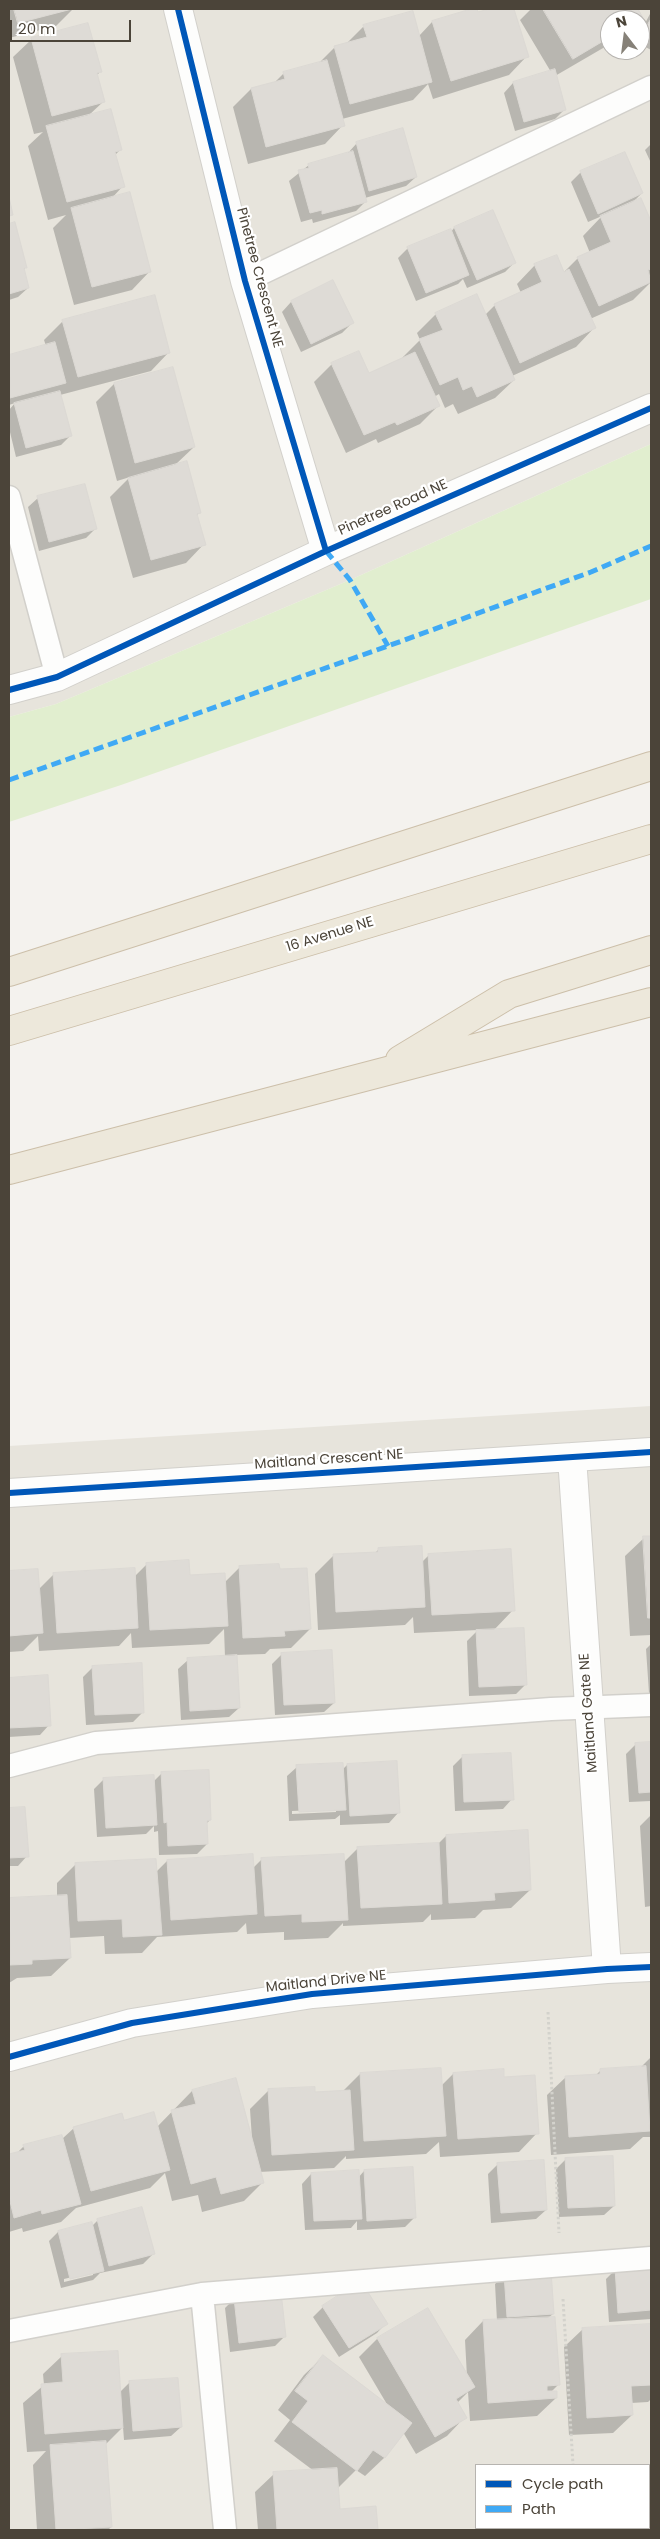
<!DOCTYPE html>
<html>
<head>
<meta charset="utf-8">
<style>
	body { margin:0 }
	#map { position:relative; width:660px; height:2539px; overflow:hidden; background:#f4f2ee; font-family:Poppins,sans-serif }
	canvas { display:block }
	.frame { position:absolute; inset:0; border:10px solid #4b4439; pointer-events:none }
	.legend { position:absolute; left:475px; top:2464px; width:175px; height:65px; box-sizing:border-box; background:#fff; border:1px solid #b7b4b0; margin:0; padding:6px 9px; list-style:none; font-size:15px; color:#4b4439 }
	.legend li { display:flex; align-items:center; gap:10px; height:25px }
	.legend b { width:25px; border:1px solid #b7b4b0 }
	.north { position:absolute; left:600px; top:10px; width:50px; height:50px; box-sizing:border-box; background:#fff; border:1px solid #b7b4b0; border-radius:50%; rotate:345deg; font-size:14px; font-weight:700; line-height:20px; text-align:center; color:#4b4439 }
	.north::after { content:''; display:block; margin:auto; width:18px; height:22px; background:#868178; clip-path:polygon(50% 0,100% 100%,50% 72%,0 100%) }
	.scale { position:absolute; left:10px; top:20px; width:121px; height:22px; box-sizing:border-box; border:2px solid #4b4439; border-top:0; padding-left:6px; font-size:15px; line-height:18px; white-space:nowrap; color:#4b4439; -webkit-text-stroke:4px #fff; paint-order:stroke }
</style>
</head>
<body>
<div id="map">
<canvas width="660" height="2539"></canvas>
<div class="frame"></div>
<ul class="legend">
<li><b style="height:6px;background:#0057b8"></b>Cycle path</li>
<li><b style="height:6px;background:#3fa9f5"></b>Path</li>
</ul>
<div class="north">N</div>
<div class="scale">20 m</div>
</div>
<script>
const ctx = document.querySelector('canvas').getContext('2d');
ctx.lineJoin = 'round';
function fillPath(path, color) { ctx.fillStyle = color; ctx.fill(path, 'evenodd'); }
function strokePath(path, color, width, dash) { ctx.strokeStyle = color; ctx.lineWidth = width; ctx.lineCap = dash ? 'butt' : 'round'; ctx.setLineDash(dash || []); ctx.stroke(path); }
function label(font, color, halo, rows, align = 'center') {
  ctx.font = font + ' Poppins,sans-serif'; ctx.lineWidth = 4.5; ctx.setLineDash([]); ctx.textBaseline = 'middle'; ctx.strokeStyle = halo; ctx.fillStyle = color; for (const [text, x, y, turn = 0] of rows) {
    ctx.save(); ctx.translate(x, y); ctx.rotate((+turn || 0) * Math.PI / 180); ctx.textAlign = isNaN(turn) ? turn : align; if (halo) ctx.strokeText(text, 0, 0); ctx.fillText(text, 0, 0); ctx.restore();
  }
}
const residential = new Path2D(`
	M9 9H651V444L350 580 56 704 9 717ZM610 20H640V50H610Z
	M651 1406V2530H9V1446ZM476 2465H649V2528H476Z`);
const green = new Path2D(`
	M651 444V599L121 785 9 822V717L56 704 350 580Z`);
const shadow = new Path2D(`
	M9 9H73L56 26 9 38Z
	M475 9 478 14 493 9H513L527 56 509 75 433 99 428 84 413 100 342 119 343 125 325 144 248 164 233 107 251 89 274 83 284 73 318 64 335 47 346 44 364 26 419 36 432 22Z
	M531 9H636L641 18 639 20H610V44L555 76 565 109 555 119 515 131 504 93 513 83 551 72 520 20Z
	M651 12V50L640 44V33Z
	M32 39 100 72 97 75 104 101 88 116 120 150 115 155 123 186 111 199 150 271 132 290 74 305 53 228 66 215 48 220 28 146 43 132 34 134 13 57Z
	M357 143 416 177 406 186 365 198 366 201 356 211 313 223 312 219 301 222 289 181 309 165 347 154Z
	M651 144V163L645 150Z
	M624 153 642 193 630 205 641 200 651 224V282L633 300 590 319 594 328 576 347 512 376 514 380 495 398 458 414 453 404 445 408 439 394 434 397 438 406 420 424 378 443 376 439 346 453 314 382 332 364 368 374 401 359 420 340 417 333 436 314 476 296 485 315 495 305 521 293 517 284 535 265 563 273 578 258 590 253 583 236 602 216 588 222 571 182 581 172Z
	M492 212 514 263 505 272 467 288 463 279 458 284 416 301 398 258 408 248 451 232 454 228Z
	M14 224 26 267 23 270 28 288 18 297 9 300V225Z
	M332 282 352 323 342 333 301 352 282 312 291 302Z
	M63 321 169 352 151 371 60 395 71 435 61 445 16 457 9 428V410L15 403 9 405V356L46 346 44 340Z
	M114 384 194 447 175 465 200 512 196 516 204 544 186 563 133 578 110 497 130 477 117 481 96 402Z
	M38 498 95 529 86 538 39 551 28 507Z
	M651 1537V1635L630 1636 625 1556 644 1538Z
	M378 1550 421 1563 429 1555 513 1610 493 1631 526 1684 516 1694 469 1696 467 1641 478 1630 414 1633 413 1617 405 1625 318 1630 315 1574 334 1555 375 1553Z
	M147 1564 189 1576 225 1582 240 1567 279 1570 310 1629 291 1648 270 1649 265 1654 235 1655 239 1708 229 1717 181 1720 178 1669 188 1660 225 1657 224 1629 209 1644 132 1648 131 1633 119 1646 39 1651 38 1636 23 1651 9 1652V1572L37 1571 38 1590 54 1574 134 1577Z
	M651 1644V1693H649L646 1649Z
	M282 1654 334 1703 324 1712 275 1715 272 1664Z
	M93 1667 143 1712 133 1722 86 1725 83 1677Z
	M47 1677 49 1725 40 1735 9 1737V1679Z
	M636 1744H651V1801L629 1802 626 1754Z
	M463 1756 512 1799 503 1809 455 1811 453 1766Z
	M347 1765 398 1813 389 1823 340 1825V1815L335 1819 289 1821 287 1776 297 1767 342 1770ZM336 1809V1812L292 1814V1811Z
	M162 1773 210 1820 206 1824 207 1844 197 1854 159 1855 158 1831 154 1832V1826L146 1834 97 1837 94 1789 104 1779 153 1782Z
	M24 1808 27 1856 18 1866H9V1809Z
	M651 1815V1906L645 1907 640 1826Z
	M446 1836 530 1890 511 1908 483 1910 475 1918 431 1920V1914L423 1922 343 1926V1923L328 1938 284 1940V1932L247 1934 246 1923 237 1932 157 1937 142 1953 105 1954 104 1936 69 1938 70 1958 51 1976 17 1978 9 1983V1899L57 1897V1883L75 1865 155 1860 156 1872 167 1861 252 1869 262 1859 343 1863 358 1848 438 1844Z
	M651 2057V2137H643L630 2149 551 2155 547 2095 566 2077 596 2075 601 2070 641 2067Z
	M360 2074 441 2086 453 2074 503 2079 537 2133 519 2152 440 2157 439 2142 426 2154 346 2159V2156L334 2168 259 2172 262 2183 244 2201 202 2212 198 2195 172 2201 165 2173 150 2188 76 2208 61 2222 23 2232 22 2228 9 2232V2156L16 2154 24 2146 62 2139 74 2128 123 2122 157 2127 192 2091 252 2139 250 2109 269 2090 314 2093 343 2091Z
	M566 2159 614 2206 604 2215 559 2217 556 2169Z
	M498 2164 546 2210 536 2219 491 2223 488 2174Z
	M364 2171 415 2217 405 2227 357 2230V2221L351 2228 305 2230 302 2184 311 2174 358 2178Z
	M98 2220 153 2254 143 2264 100 2273 93 2280 61 2288 49 2241 58 2232 91 2227ZM93 2272V2275L64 2282V2279Z
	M651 2267V2319L609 2322 606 2279 615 2270Z
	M505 2275 553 2314 548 2318 559 2384 551 2392 556 2398 537 2416 470 2421 468 2392 457 2403 465 2417 447 2436 416 2454 403 2432 384 2458 365 2476 356 2470 337 2489 338 2511 375 2508 377 2530H258L255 2492 274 2474 314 2471 274 2441 290 2420 278 2410 304 2375 323 2357 388 2406 359 2357 377 2339 427 2310 467 2377 465 2340 483 2321H497L495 2284Z
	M234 2299 285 2336 275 2346 230 2352 225 2308Z
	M323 2307 386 2323 377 2333 339 2357 313 2317Z
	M651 2325V2399L648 2402 631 2403 632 2415 613 2433 569 2435 564 2347 583 2329Z
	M62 2356 119 2393 130 2382 181 2427 171 2436 124 2440 123 2427 105 2445 111 2527 108 2530H37L33 2465 46 2451 27 2452 23 2403 44 2385 43 2374Z`);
const building = new Path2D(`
	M14 9H72L18 23Z
	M471 9H477L478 12 489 9H514L529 57 451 81 432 21Z
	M543 9H638L643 18 639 20H610V37L573 59Z
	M413 11 432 82 350 104 334 46 367 37 363 25Z
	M651 19V35L644 31Z
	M88 23 102 72 97 73 105 102 52 116 31 38Z
	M327 60 345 126 266 147 251 88 285 79 283 72Z
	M555 69 566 110 524 122 513 82Z
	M111 109 122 150 115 152 125 187 67 202 46 126Z
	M403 128 417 177 369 191 356 142Z
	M353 151 367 202 322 214V210L310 213 298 170 309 168 308 164Z
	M625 152 643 193 598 214 580 171Z
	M130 192 151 272 92 287 71 208Z
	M9 197 13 215 9 216Z
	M641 198 651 221V269L648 270 651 282 599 306 577 257 611 242 600 216Z
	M493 210 516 263 477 280 454 227Z
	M15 222 27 268H24L29 288 9 294V224Z
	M451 229 469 275 426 293 407 247Z
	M557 255 564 272 569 269 596 328 520 363 494 304 542 282 534 264Z
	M333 280 354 323 311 344 291 301Z
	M477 294 515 380 477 397 472 386 463 390 458 377 440 385 419 339 443 330 435 313Z
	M155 295 170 353 78 377 62 320Z
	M55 342 66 383 10 398 9 355Z
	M359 351 369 373 415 352 440 406 397 425 395 422 364 435 331 363Z
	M173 367 195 447 135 463 114 383Z
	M60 391 72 436 26 448 14 403Z
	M187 461 201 513 197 514 206 545 151 560 128 478Z
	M85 484 97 529 49 542 37 496Z
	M643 1536H651V1618H648Z
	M422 1546 425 1607 336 1612 333 1554 378 1552V1548Z
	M511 1549 515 1611 432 1615 428 1554Z
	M189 1560 190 1575 225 1573 228 1626 150 1630 146 1563Z
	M279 1564 280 1569 307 1568 311 1629 284 1631 285 1636 243 1638 239 1566Z
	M135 1568 138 1628 57 1633 53 1573Z
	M38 1569 43 1633 9 1636V1571Z
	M524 1628 527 1685 479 1687 476 1630Z
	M332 1650 335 1703 284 1705 281 1653Z
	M237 1655 240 1708 190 1711 187 1658Z
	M142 1663 144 1713 95 1715 92 1666Z
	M48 1675 51 1726 9 1728V1678Z
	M651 1742V1792L639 1793 635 1743Z
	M511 1753 514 1800 464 1802 462 1755Z
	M397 1761 400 1813 350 1816 347 1764Z
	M343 1763 346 1810 299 1812 296 1765Z
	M209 1770 211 1820 207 1821 208 1844 168 1846 167 1822 164 1823 161 1772Z
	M154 1775 157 1825 106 1828 103 1778Z
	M25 1807 29 1857 9 1858V1808Z
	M528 1830 531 1890 494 1893 495 1900 449 1903 446 1835Z
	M439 1843 442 1904 361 1908 357 1847Z
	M253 1854 257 1914 171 1920 167 1860Z
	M344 1854 348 1920 302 1922V1914L265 1916 261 1858Z
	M156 1859 162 1935 123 1937 122 1919 78 1921 75 1863Z
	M67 1895 71 1958 32 1960V1964L10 1965 9 1898Z
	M646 2066 650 2131 569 2137 565 2076 600 2074V2069Z
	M441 2068 446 2136 364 2141 360 2073Z
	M504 2069V2077L535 2075 539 2134 458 2139 453 2073Z
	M236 2078 264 2183 221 2194 216 2177 191 2184 171 2110 196 2104 192 2090Z
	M315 2087V2092L350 2090 354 2150 272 2155 268 2089Z
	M154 2112 170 2170 91 2191 73 2127 122 2113 124 2120Z
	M62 2135 81 2204 42 2214 41 2210 14 2218 9 2197V2154L25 2150 23 2145Z
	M613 2156 615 2206 568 2208 565 2158Z
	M544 2160 547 2210 501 2213 497 2163Z
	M413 2167 416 2218 367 2221 364 2170Z
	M359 2170 362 2219 314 2221 311 2173Z
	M142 2207 155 2254 109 2266 97 2219Z
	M92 2222 104 2271 70 2279 58 2231Z
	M651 2266V2310L618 2313 615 2268Z
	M551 2271 554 2314 507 2317 504 2274Z
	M361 2281 388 2324 349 2348 322 2306Z
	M281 2292 286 2337 239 2343 234 2298Z
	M428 2308 475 2387 456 2399 467 2418 435 2437 377 2338Z
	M555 2317 560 2385 547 2386V2391H557V2398L488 2403 483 2320Z
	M651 2324V2385L631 2386 633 2415 587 2418 582 2328Z
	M118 2351 123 2428 45 2434 41 2384 63 2382 61 2354Z
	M323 2355 412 2423 385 2458 373 2450 357 2471 292 2422 308 2401 295 2391Z
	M178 2378 182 2427 133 2431 129 2381Z
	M106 2441 112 2527 56 2530 50 2445Z
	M337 2468 340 2509 376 2506 378 2530H277L273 2472Z`);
const path = new Path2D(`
	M548 2012 559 2233
	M563 2299 573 2465`);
const service = new Path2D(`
	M245 281 651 87
	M9 497 57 677
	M9 1766 96 1743 551 1709 651 1705
	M202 2294 225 2530
	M9 2331 202 2294 651 2258`);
const minor = new Path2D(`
	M178 9 245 281 326 551
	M9 690 57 677 326 551 651 408
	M572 1457 607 1969
	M9 1493 651 1452
	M9 2057 132 2023 312 1994 607 1969 651 1967
	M649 2499H651
	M501 2530 502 2528`);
const motorway = new Path2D(`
	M9 972 651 766
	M9 1031 651 839
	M400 1060 509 994 651 950
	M9 1170 651 1002`);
const quiet = new Path2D(`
	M326 551 350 580 388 646
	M9 780 388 646 591 572 651 546`);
const cycleway = new Path2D(`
	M178 9 245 281 326 551
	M9 690 57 677 326 551 651 408
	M9 1493 651 1452
	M9 2057 132 2023 312 1994 607 1969 651 1967`);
const streetNames = [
	["Pinetree Crescent NE",259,278,75],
	["Pinetree Road NE",393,508,-24],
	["16 Avenue NE",330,935,-17],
	["Maitland Crescent NE",329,1460,-4],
	["Maitland Gate NE",589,1713,-94],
	["Maitland Drive NE",326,1982,-6]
];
fillPath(residential, '#e7e4dc');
fillPath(green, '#e1eecf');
fillPath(shadow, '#0003');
fillPath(building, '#dedbd6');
strokePath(building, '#dcd9d4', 1);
strokePath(service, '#d2d0cb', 25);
strokePath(minor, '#d2d0cb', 30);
strokePath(motorway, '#ccbfa9', 30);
strokePath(path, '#d3d2cc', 3, [2.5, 2.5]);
strokePath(service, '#fdfdfc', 22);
strokePath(minor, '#fdfdfc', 28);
strokePath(motorway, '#ede8db', 28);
strokePath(quiet, '#3fa9f5', 5, [10, 5]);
strokePath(cycleway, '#0057b8', 6);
label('14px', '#4b4439', '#fff', streetNames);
</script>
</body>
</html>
